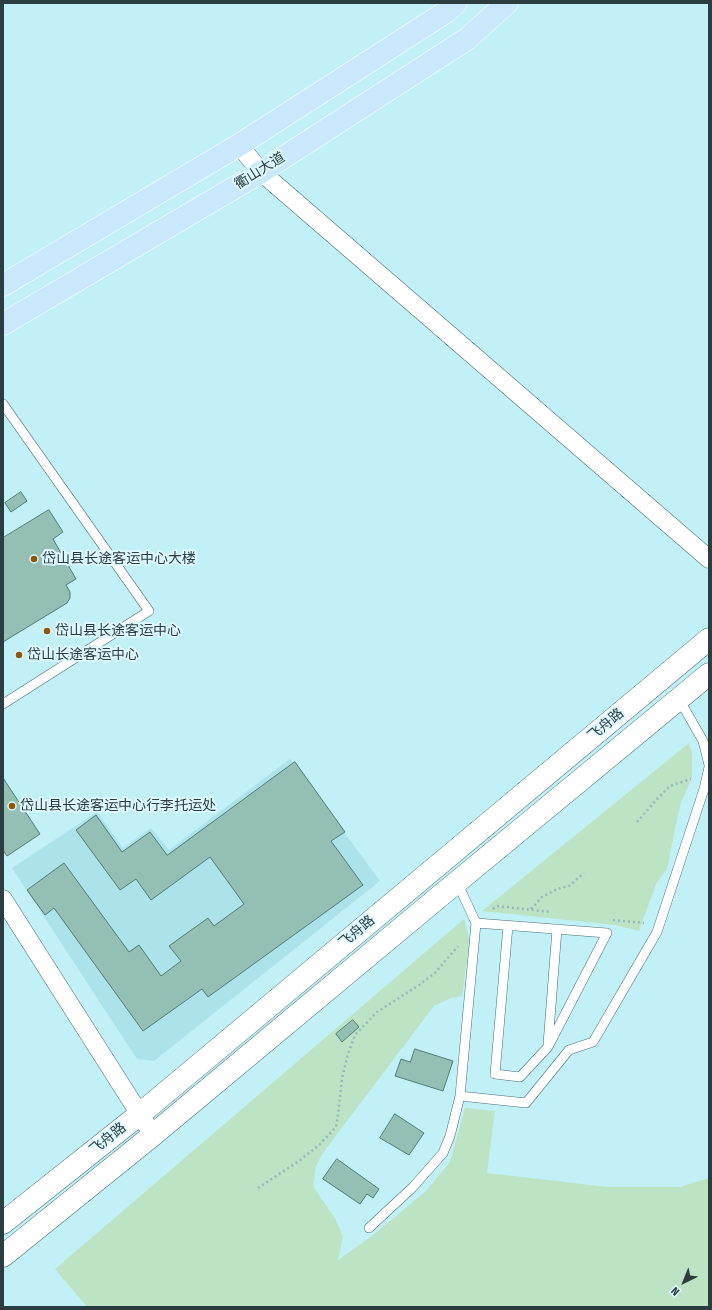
<!DOCTYPE html>
<html>
<head>
<meta charset="utf-8">
<style>
	body { margin:0 }
	#map { position:relative; width:712px; height:1310px; overflow:hidden; background:#c1f0f7; font-family:"Fira Sans Condensed",sans-serif }
	canvas { display:block }
	.frame { position:absolute; inset:0; border:4px solid #2b3d40; pointer-events:none }
	.north { position:absolute; left:664px; top:1262px; width:40px; height:40px; -webkit-text-stroke:3px #def9fe; paint-order:stroke; rotate:223deg; font-size:11px; font-weight:700; line-height:16px; text-align:center; color:#2b3d40 }
	.north::after { content:''; display:block; margin:auto; width:14px; height:18px; background:#2b3d40; clip-path:polygon(50% 0,100% 100%,50% 72%,0 100%) }
</style>
</head>
<body>
<div id="map">
<canvas width="712" height="1310"></canvas>
<div class="frame"></div>
<div class="north">N</div>
</div>
<script>
const ctx = document.querySelector('canvas').getContext('2d');
ctx.lineJoin = 'round';
function fillPath(path, color) { ctx.fillStyle = color; ctx.fill(path, 'evenodd'); }
function strokePath(path, color, width, dash) { ctx.strokeStyle = color; ctx.lineWidth = width; ctx.lineCap = dash ? 'butt' : 'round'; ctx.setLineDash(dash || []); ctx.stroke(path); }
function label(font, color, halo, rows, align = 'center') {
  ctx.font = font + ' "Fira Sans Condensed","Noto Sans SC",sans-serif'; ctx.lineWidth = 4; ctx.setLineDash([]); ctx.textBaseline = 'middle'; ctx.strokeStyle = halo; ctx.fillStyle = color; for (const [text, x, y, turn = 0] of rows) {
    ctx.save(); ctx.translate(x, y); ctx.rotate((+turn || 0) * Math.PI / 180); ctx.textAlign = isNaN(turn) ? turn : align; if (halo) ctx.strokeText(text, 0, 0); ctx.fillText(text, 0, 0); ctx.restore();
  }
}
const built = new Path2D(`
	M290 759 380 881 154 1061 137 1059 12 868 97 812 123 848 151 828 169 850Z`);
const green = new Path2D(`
	M689 743 692 753V777L681 803 677 819 667 869 656 884 639 931 615 925 482 911Z
	M464 919 470 940 462 996 451 998 434 1006 322 1154 316 1166 313 1186 336 1220 343 1237 338 1260 372 1236 425 1192 450 1162 465 1108 495 1111 487 1173 608 1187H680L709 1178V1307H87L55 1269Z`);
const building = new Path2D(`
	M21 492 27 501 11 512 5 503Z
	M49 510 63 532 53 539 76 579 66 585 70 592V598L67 603 3 642V538Z
	M295 762 345 832 331 841 363 885 208 997 202 989 143 1031 54 908 45 915 27 890 64 863 129 952 139 945 161 976 181 961 169 946 208 918 214 926 244 904 210 857 151 900 136 879 120 890 76 830 96 815 122 852 150 832 167 855Z
	M3 778 40 834 7 856 3 850Z
	M353 1020 359 1027 342 1042 336 1034Z
	M415 1049 453 1061 443 1091 395 1076 401 1059 410 1062Z
	M395 1114 424 1133 409 1155 380 1138Z
	M337 1159 379 1189 373 1198 367 1194 360 1204 323 1179Z`);
const path = new Path2D(`
	M637 822 658 798 670 786 691 779
	M493 909 497 906 551 912
	M531 909 542 897 557 889 569 886 584 873
	M613 920 644 923
	M258 1188 299 1161 318 1146 336 1127 338 1116 342 1078 348 1054 355 1035 377 1012 419 985 435 973 458 946`);
const service = new Path2D(`
	M3 404 149 611 3 704
	M679 699 703 741 709 765
	M476 923 607 933 548 1047 520 1077 495 1074 508 926
	M548 1044 557 929
	M460 1096 526 1103 569 1050 593 1042 657 932 704 789 709 767
	M369 1228 413 1187 443 1153 450 1136 460 1096 476 923 457 882`);
const minor = new Path2D(`
	M239 145 261 172 709 559
	M3 899 153 1135`);
const secondary = new Path2D(`
	M3 1223 140 1114 709 639
	M3 1256 153 1135 440 896 709 674`);
const primary = new Path2D(`
	M3 285 239 145 446 12 456 3
	M3 324 261 172 467 39 507 3`);
const markers = [
	[34,559,4,"#8d570a"],
	[47,631,4,"#8d570a"],
	[19,655,4,"#8d570a"],
	[12,806,4,"#8d570a"]
];
const streetNames = [
	["衢山大道",260,171,-32],
	["飞舟路",606,725,-40],
	["飞舟路",357,932,-40],
	["飞舟路",108,1139,-39]
];
const poiNames = [
	["岱山县长途客运中心大楼",42,559],
	["岱山县长途客运中心",55,631],
	["岱山长途客运中心",27,655],
	["岱山县长途客运中心行李托运处",20,806]
];
fillPath(built, '#ace3eb');
fillPath(green, '#bce4c4');
fillPath(building, '#93bfb5');
strokePath(building, '#537d74', 1);
strokePath(service, '#457077', 10);
strokePath(minor, '#457077', 19);
strokePath(secondary, '#457077', 23);
strokePath(primary, '#fff', 23);
strokePath(path, '#94bac0', 2.5, [2, 3]);
strokePath(service, '#fff', 9);
strokePath(minor, '#fff', 18);
strokePath(secondary, '#fff', 22);
strokePath(primary, '#cae8fb', 22);
for (const [x, y, r, color] of markers) { const dot = new Path2D(); dot.arc(x, y, r, 0, 2 * Math.PI); ctx.fillStyle = color; ctx.fill(dot); strokePath(dot, '#def9fe', 1.5); }
label('14px', '#2b3d40', '#def9fe', streetNames);
label('14px', '#2b3d40', '#def9fe', poiNames, 'left');
</script>
</body>
</html>
